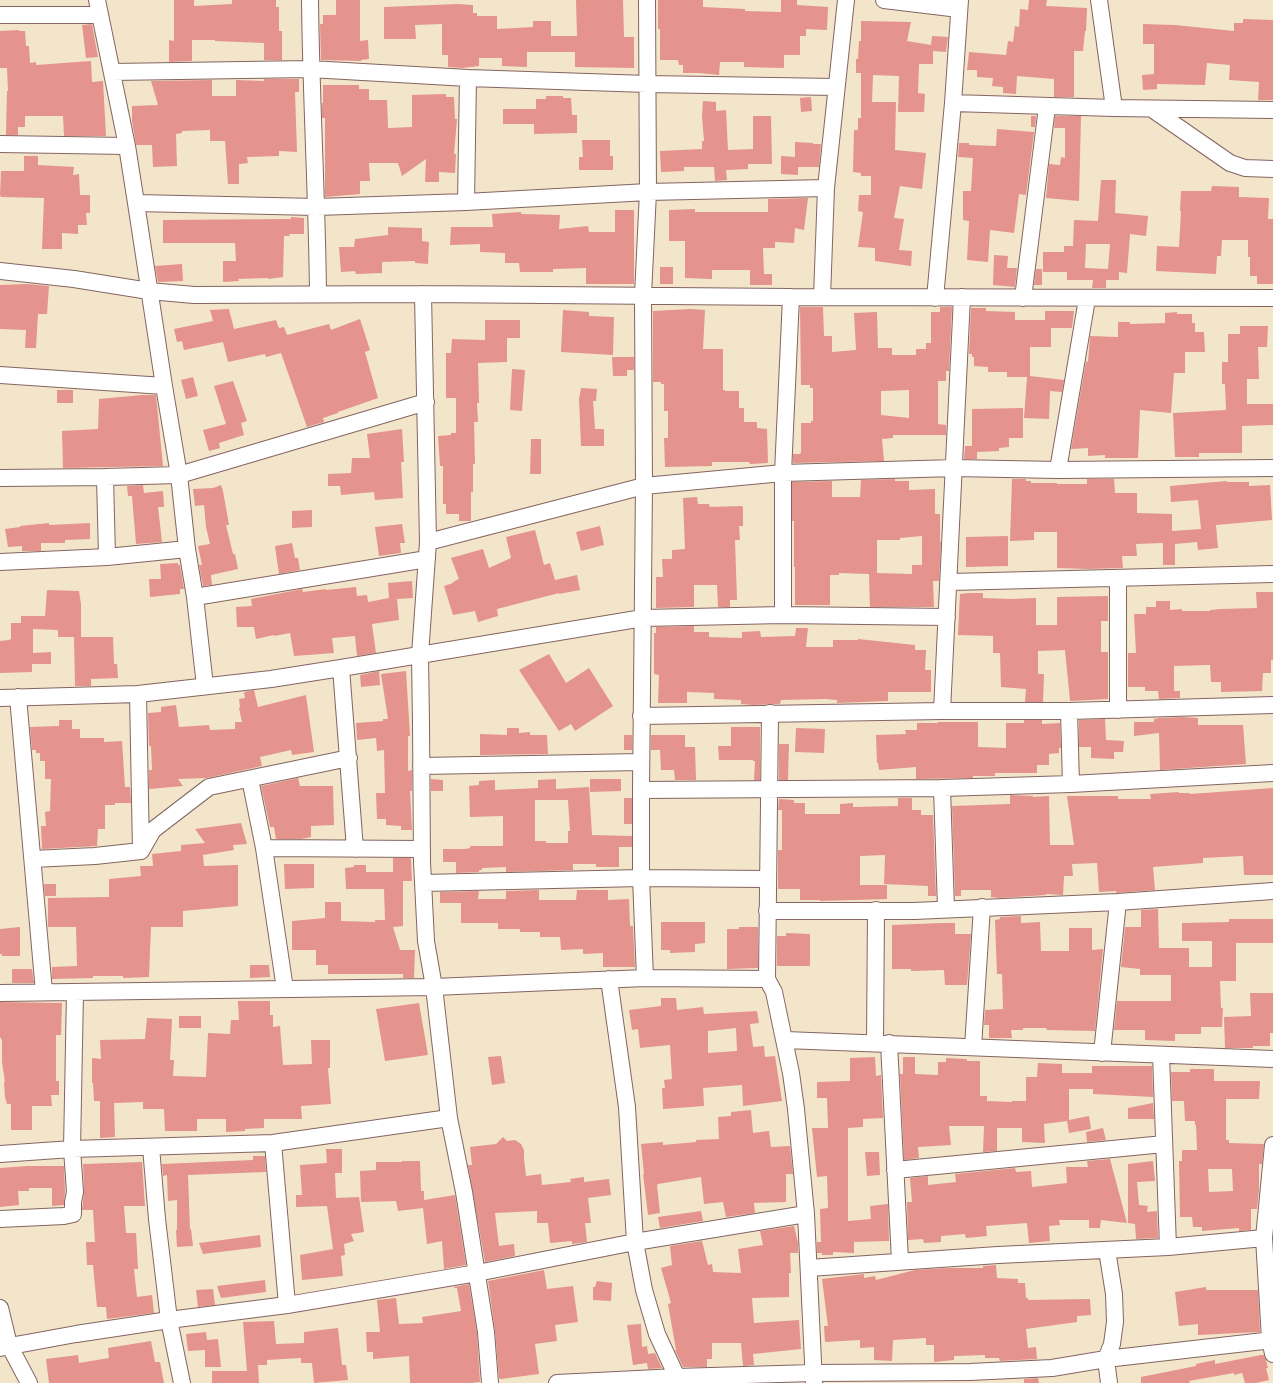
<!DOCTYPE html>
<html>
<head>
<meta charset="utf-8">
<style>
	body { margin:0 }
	canvas { display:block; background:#f2e5c9 }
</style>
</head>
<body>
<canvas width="1273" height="1383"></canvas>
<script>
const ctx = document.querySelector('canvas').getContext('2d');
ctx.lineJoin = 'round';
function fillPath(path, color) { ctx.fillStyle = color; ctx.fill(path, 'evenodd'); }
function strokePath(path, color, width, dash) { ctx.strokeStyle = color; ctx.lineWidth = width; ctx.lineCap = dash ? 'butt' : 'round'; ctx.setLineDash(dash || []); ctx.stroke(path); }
const building = new Path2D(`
	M174 0H194V6L232 4V0H276V7H279V31H282V60H264V43L215 41V40H192V61L169 62V40L174 41Z
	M336 0H360V41L368 40 369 59 361 60V61L321 60 320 24H323V15H336Z
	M576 0H623L624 37H634V68L575 67V52H527V67L502 66V58H479V66L462 68 448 67V55H442V24L415 25 416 39H384V7L458 4 473 5V13H477V16H497V29L533 27V21H551V36H577Z
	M658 0H703V7L745 9V11L781 12V0H797V5L828 7 827 30 806 29V36H800V55H784V68L744 67V62H720L719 75 699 73H683V65H679L678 60H660V29H658Z
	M1029 0H1047L1046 6 1087 8 1086 31H1085L1083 51H1074V97H1054V79L1017 76 1016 94 1003 93V87L992 86 993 78 977 77V70H967L969 52 1006 55 1008 41 1013 42 1015 26 1019 27 1020 9 1028 10Z
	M1243 19 1273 20V100H1258L1259 82 1229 80 1230 65 1207 63 1205 85 1157 84V89L1143 90 1142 75 1154 74V44H1143V24L1175 25 1234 31V23H1243Z
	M861 21 911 22 907 41 931 45 932 36 948 37 946 52 933 51V64H919L918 93 925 94 924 112H898L899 76 873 75 872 102H896L895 150 926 153 922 189 900 186 894 218 904 219 899 250 912 251 911 266 875 261V248L858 247 863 212 858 211 859 195H871V176H861V173L853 172 854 130H858V118H861V73H856V59H858L859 41H861Z
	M92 24 98 57 86 58 82 25Z
	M19 30V31H25L26 46H29L30 63 36 62V65L91 61 92 82 103 81 106 136H64L63 116H25V127H18V135H6L7 91H8L7 68H0V31Z
	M264 79H299V92H295L297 152 279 151V156L247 157 248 163 239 164V184H228L225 141H210V130L182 131V133L176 134 177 166 153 167 152 145H136L132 121V106L158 105 151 81 212 80V96H236V80L264 81Z
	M323 85H359V89H369V100H387L388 128 412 127V95L446 94V97H454L455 119H457L454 154H456L455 173 439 172V182H425L426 159 402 176 398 163H369L370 181H360V194L325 197V118H322V103H323Z
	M546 96H563V98H571L572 115H577V133L534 134V124H503V109H536V99H546Z
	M811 97 812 111 801 112 800 98Z
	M703 101 716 102V111L726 110 728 150 753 149V116H771L772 164H748V169L726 170 727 180 715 181 714 167H684V171L661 172 660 151 702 149V141H704L702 116Z
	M1031 116H1036L1035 127H1031Z
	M1055 116H1081L1079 201 1046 198 1049 164 1060 165 1061 157 1065 158V128H1054Z
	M997 129 1034 132 1026 195 1019 194 1014 233 990 230 988 262 967 260 969 221 963 220V191H971L973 158 958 157 959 143H969V145L996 146Z
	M582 140H610V156H613V170H579V157H583Z
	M795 142 813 143V144H821L819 167H798V175L781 174V156L795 157Z
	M24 156H38V165L74 167 73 175 79 174 80 195H90V213H86L87 225H78V234L62 233V249H42L44 198 1 197 0 195 1 171H24Z
	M1101 180H1116L1115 213 1148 216 1146 236 1130 234 1127 273 1119 272V280H1106V288H1092L1093 280H1067V272H1043V252H1064V246H1073L1074 220 1098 221ZM1086 244H1110L1108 269 1085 268Z
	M1212 186 1239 187V197L1269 198 1268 219H1273V284H1257V276H1250V257H1248V240H1222L1221 256H1217L1216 274 1156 271 1157 246 1179 247 1181 211H1180L1181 191H1211Z
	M808 198 804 230 795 228 794 243 775 242V248H763L764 274H772V285H750V270H712V279L685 278V241H669V210L695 209V212H768V199Z
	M615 210H634V284H586V268L553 269V272H520L519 263H505V253L480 252V244L450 245 451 227H493L492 214 521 212V214L560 215 559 229 588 226 589 232H615Z
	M291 217 304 218V234H289L290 236H284L283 277 268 279V278L238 279 239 281 223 282V261H236L235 243H163V220L291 219Z
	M388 227 422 228V241L429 242 428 264 415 263V261L382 262V273L356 274 355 271 341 272 339 247H354L355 239 388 235Z
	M994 255 1008 256 1007 268H1017L1015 287 993 285Z
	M182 264 183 281 158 282 155 266Z
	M660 267H673V284H660Z
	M1036 269H1042V285H1034Z
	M27 284 49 286 47 314H38L36 348H25L26 330 0 329V285Z
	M800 307H823L824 336H832V352L856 350 854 313 877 312 878 348H892V355H916V349H926V343H931V312H940V307H952L949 371H946V381H938V424L946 425V435H893V438L882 439 884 461 793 463V454H800L801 452V423H811V421H813V388H810V385H801ZM909 390V418L881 415V391Z
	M971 308H986V311L1015 312V320H1045V311H1074L1072 328H1051V347H1030V376L1064 380 1062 392 1050 391 1049 419 1024 418 1027 377H1007V372H988V367L974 366V357H972V354H969Z
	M229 309 234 329 276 320 279 328 284 327 287 335 329 324 331 330 360 319 370 350 365 352 378 398 338 412V413L323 418 324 422 307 427 281 353 266 357 265 354 228 362 223 342 184 350 182 341 177 342 174 329 213 321 210 310Z
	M691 309 705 310 703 349H723V390H725V391H739V408H744V422H757V428L767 429 768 463 750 464 749 462H712V466L665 467 664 438H668V411H664V384H661V382H653V311Z
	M563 310 589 312V316L614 317 613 355 561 352Z
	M1177 312V314H1192V323H1195V332H1204L1205 352H1185V373H1174L1171 413 1140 410 1138 458H1105V455L1088 456V448L1071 449 1086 361 1088 362 1090 336 1118 337V322H1130V324L1165 323V313Z
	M485 320H520V338H507V362L478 363 479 403H477L478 422H474L475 464H473V492H471V521H459V514H446V504H443V466H440L438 436 451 435V433H456V398H446V353H451L452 339 485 340Z
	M1240 326H1268L1267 347H1258L1259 379H1247V404H1273V425L1242 426V453H1199V457H1175L1173 413 1226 410 1225 384H1222V362H1228V334H1240Z
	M612 357H634V370H627V376H613Z
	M512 369 525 370 522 411 510 410Z
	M193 377 198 396 186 399 181 380Z
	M233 381 247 421 241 423 244 435 219 443 220 448 209 451 203 430 226 424 214 386Z
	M581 388 597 389 596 401H593L595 429H604V446H581L579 399Z
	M57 390H73V403H57Z
	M142 395H156L163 466 63 468 62 431 98 429 99 399Z
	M1023 408V438H1009V447L999 448V451L977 452V459H964L965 446H972V409Z
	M402 429 404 462H401L403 498 375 500 374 492 341 495 340 486H328V474L351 473 352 458H370L367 434Z
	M531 439H541V474H530Z
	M895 479V481H909V490L935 489V514H940V542H941L939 581H933L934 607H870L869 574 839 573V575H830V605H795V567H794V521H792V482L832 481V497H860L861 480ZM922 536V565H912V574L877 573V540H900V538Z
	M1012 479H1026V481H1031V483H1057V484H1087V479H1114L1115 493H1137V513L1172 514V531L1201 529 1198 500 1171 502 1170 486 1227 481V482H1249V486L1270 485 1272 520 1216 525 1218 548 1198 550 1197 542 1175 544V565H1163V543L1136 544 1137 556H1122L1123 568 1088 569 1057 568V532H1034V540L1010 541Z
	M143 485 144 493 163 491 164 507H158L162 542 136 544 132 496H128L127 486Z
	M221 485 223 491 229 525H226L233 554H235L238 569 211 575 212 585 203 586 199 565H202L198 546 210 544 206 527 204 505 195 506 193 489 213 488Z
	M697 497 698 504H709L710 507 742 506 743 507V526H739L740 540H735L737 600H730V607H718L717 585H694V607L656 608V577H663L662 559H672V550L685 549 683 498Z
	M312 510V527L292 528V511Z
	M49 523V525L90 523V539L65 540V543H41V551H22V546L8 547 5 529 20 527V526Z
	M402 524 405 543H400L401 553 379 556 375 527Z
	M600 526 604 545 581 551 576 532Z
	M535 530 544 565 550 563 555 580 577 575 580 590 559 594V593L497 609 498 616 478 622 475 611 453 615 444 586 453 583V582L459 579 451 558 483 549 489 568 511 558 506 537Z
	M1008 536V566L966 567V537Z
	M292 543 295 558H298L300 570 279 574 275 546Z
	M178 563V565H180L184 589H180V594L150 597 149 579H161L160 564Z
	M412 581 413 598 397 599 399 620 372 624 376 653 357 656 355 636 332 638 334 653 294 656 290 633 274 636V635L256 639 254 627H237L236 607 252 606 251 599 302 589 303 592 326 589V590L356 587 357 596 367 595 368 602 389 598 388 583Z
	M47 590 79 591 81 604V637H113L114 664H117L118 678 91 679V686H75L74 637H58V630L33 629V653L51 652V664H32V672L0 673V641L9 640 11 639V623H21V616H45Z
	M1256 592H1273V660H1271V673H1263L1262 691 1221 692V682H1211L1210 665 1174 666V691H1180V698L1159 699 1158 691H1145V687H1128V653H1136L1134 614H1146V607H1156V601H1170V610L1182 609V611H1210V610L1221 609 1257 608Z
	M969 593H983V598L1010 599 1036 598V625H1057V597L1108 596V621H1101V652H1108V699L1070 701 1065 650 1038 651V674H1044L1043 702H1025L1026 689 1001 687 1000 653H993V636L958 635 960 594Z
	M694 626V632H709V637L742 638V632L760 631 761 637 795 636 796 628H808L806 647H833V640H858V639L915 645V650H926L925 670H931V692H888V701L837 703V700L826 699 781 700 780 704 753 705 741 704V700L714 699V693L687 692V703H658L659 675 654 674V633H656V627Z
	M549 654 566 683 589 668 613 706 575 731 571 724 559 731 519 670Z
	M379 671 380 685 361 687 360 675Z
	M406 671 410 736H408V771L412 770V791H410L412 830H401V826L386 825V819H377L376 793H385L384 750 377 751 376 738 357 740 356 723 383 721V719H388L381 674Z
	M254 690 258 707 306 695 314 752 292 755 291 750 260 757 262 766 207 778 178 779 183 786 149 789V770H152L151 746H149L148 713 161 712V707L176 705 179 727 209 725 210 730 235 729V722H242L239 708 240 707 239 699 245 698 244 692Z
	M1182 717 1198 718V725H1243L1246 764 1160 770 1159 733 1134 736V722H1154V719L1159 718Z
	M1105 719 1106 740 1124 741 1123 752H1114V759L1091 758V747H1079V720Z
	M59 720H72V729H80V738H104V742L122 741 125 787H130L131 803H115V805H105V829H98L97 846 42 849 41 826H46L45 812 50 811 51 779H45V761H40V753H36V750H32L30 727 59 726Z
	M1024 720H1042V724L1060 723 1061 748H1059V753L1049 754V765H1037V773H995V776H973V778L916 779V767L879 770 878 763H877L876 735 906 734 905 730H917V723H938V722H978V747L1006 748V723H1024Z
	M731 727H760V780H754L755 761H753V760H719L718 746H731Z
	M507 728H519V733L530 732V735H547L548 754 480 755V734L507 735Z
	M796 728 825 729 824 753 795 752Z
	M624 735H632V750H624Z
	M651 735H685V747H695L696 780H675L674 770H661L660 750H651Z
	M779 744H789L788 780H779Z
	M298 778 300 786H333L334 825 311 826V837L301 839H276L274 827H270L261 786Z
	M431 779 443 780V791H431Z
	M556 779V789L589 787 592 835 632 836V847H619V867H596V864H573V870L506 872V867L482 868V870H479V872L456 873V862H443V849H465L470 848V846H503V816L470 817 469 786 479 785V781L495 780V790L538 788V780ZM535 800H568L570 831H568V843H546V841H535Z
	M590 779H621V791L590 792Z
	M1273 788V875H1244L1243 856 1203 858V863L1153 867 1155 890 1116 893V891L1099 892 1097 863 1072 864 1073 876H1064L1063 895 1046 894V895L1000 898 991 897V890H961V896H955L952 806 1010 804V795L1033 796V797L1049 796 1050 845H1074L1067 796H1118V799H1151L1150 794 1179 792V793H1190V794Z
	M624 798H632V824H624Z
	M898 798H912V810H921V815H933L936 896H928V886L884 884 885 855 860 856V885H887V899L820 901V900H800V889H778V850H782V810H778L779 799 794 800V803H805V814H840V804L853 803V807L898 806Z
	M241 823 247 844 233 845 234 850 203 855 204 866 238 865V906L183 911V927H151L149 977 123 978V976H93V978L52 979V967L77 966 76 927H48V898L109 897V879L141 876 140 866H153L152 854 181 851V845L205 843 195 829Z
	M393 858H411L412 881H403V926L393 927 400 950H415L414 978H403V974H328V965H316V950H292V921L325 918V902H341V921L375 922V920H385L384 889H346L345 868 354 867V865H366V872H393Z
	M284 864H314V888L285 889Z
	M44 884H56V896H45Z
	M539 890V900H576L577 890H608V900L629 899 630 926H633L635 967H603V953L583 954V949L561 950 560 937H540V932H520V929H498V923H461V903H440V892L479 891 478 899H506V891Z
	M1158 909 1159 948H1189V967H1212V941H1182V923L1229 922V919H1273V943H1236V981H1220L1221 1008H1223L1222 1027H1201V1034H1175V1041L1145 1040V1030H1114L1117 1001H1171V975H1140V969L1121 967 1125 927H1141V910Z
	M1021 916V923L1040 922 1041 951H1069V928H1092V950L1103 949 1095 1031 1047 1030 1046 1028H1023V1030H1011L1012 1038H989V1025H984L985 1010 1003 1009 1002 974H997L995 920 1000 919V917Z
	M661 922H705V943L695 944V952L670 953V950H661Z
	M942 923H955V934H971L967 985H945L944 970 911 971V969H892V925Z
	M20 927V956H2V954H0V929Z
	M739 927H758V968L727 969V929H739Z
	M786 933 810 934V966H777V936H786Z
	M250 965H269L270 977 250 978Z
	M12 969H32L34 983H12Z
	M1250 993H1273V1033H1270V1046H1253V1048H1225L1224 1017 1251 1016Z
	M661 998H676L677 1010 703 1007 704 1014 757 1011 759 1023 750 1024 753 1046V1047L764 1046 765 1057 775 1056 782 1101 743 1106 742 1085 703 1088 704 1106 663 1109 662 1088H665L664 1080 672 1079 670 1045 640 1048 638 1029 632 1030 629 1010 661 1006ZM736 1028 737 1051 708 1053V1031Z
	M238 1001H270V1015H273V1027L280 1026 283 1065 312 1064 311 1040H330V1068H328L331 1104 301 1106 302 1119H264V1128L245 1129V1131L226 1132V1119H197V1131H165L164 1109H143V1102L114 1103 115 1137 100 1138V1101H94L93 1083H92V1058L101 1059 100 1040 145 1039 147 1018 172 1019 170 1060H174L173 1076 206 1077 208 1033 230 1034 231 1020H239Z
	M0 1002 62 1003 61 1035H56V1081H59V1095H51L52 1106H32V1130H11V1104H7L5 1097 4 1082H5L2 1062V1040L0 1037Z
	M419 1003 428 1055 385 1061 376 1009Z
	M179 1016H201V1028H179Z
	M501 1056 505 1083 492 1085 488 1057Z
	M875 1057 876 1076 881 1075 883 1118 863 1119V1127L848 1128V1221L871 1219 870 1206 888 1204 889 1241 854 1242V1253L833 1252V1255H822V1253H817V1242H821L820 1209 828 1208 827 1176 817 1177 812 1128H828L827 1098H817V1082L850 1081V1058Z
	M903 1057H915V1074L938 1075V1062H946V1058L967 1059V1061H980V1096H987V1101L1012 1102V1101H1026V1077H1037L1038 1063 1062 1064V1073H1092V1066H1152L1153 1097 1093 1094V1089H1069V1120L1089 1116 1091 1129 1069 1133 1067 1121 1044 1124 1045 1143 1022 1142V1128H997V1151L983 1152 984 1126H949L951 1145 918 1147 919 1158 904 1160 900 1074H903Z
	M1190 1069H1214V1081H1260L1259 1099H1226V1140H1229V1143L1264 1144 1262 1164H1259V1190L1257 1209H1251V1230L1239 1231V1228L1202 1231V1227H1193L1192 1217H1180L1179 1161H1182V1150H1197L1196 1125H1195V1121H1185L1184 1101H1172L1171 1072H1190ZM1208 1169H1232L1233 1191 1209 1192Z
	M1153 1103 1154 1119H1128V1108Z
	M751 1110 753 1133 769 1131 771 1147 790 1146 793 1174H786V1202L754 1203 755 1213 726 1217 723 1202 704 1204 701 1177 658 1184 657 1185 660 1213 648 1215 643 1174H644L641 1144 663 1142V1145L696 1142V1140L719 1139 718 1117 731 1116V1112Z
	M1103 1128 1106 1140 1087 1142 1086 1132Z
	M503 1137 507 1141 515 1140 521 1144 524 1150V1158L526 1176 541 1174 542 1185 571 1182 570 1179 584 1177V1182L609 1179 611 1195 588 1198 591 1223H585L587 1242 572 1244V1241L550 1243 548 1223H537V1211L495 1213 499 1246 514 1244 515 1256 485 1262 468 1165H472L470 1147 496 1144Z
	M326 1149H342V1173H335L336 1198 359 1197 364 1232 351 1234 354 1241 344 1244 345 1255 341 1256 343 1276 302 1280 300 1255 333 1249 327 1206 296 1207V1195H302L300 1165 327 1163Z
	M865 1152H879L880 1175 867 1176Z
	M253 1156H265L266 1172 188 1175 190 1229H191L193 1246 177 1247 176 1230H177V1200L168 1201 167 1175 163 1176 162 1164 253 1160Z
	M1110 1159 1127 1223 1101 1220 1100 1228H1089V1220H1059L1060 1225 1049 1226 1050 1241 1029 1243 1027 1223 986 1226 987 1236 966 1238 965 1234 941 1236V1242L924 1243 923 1239 908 1240 907 1202H912L910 1178 928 1176V1185L956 1182 955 1174 1015 1168 1016 1172 1031 1171 1032 1187 1067 1183 1066 1167H1088L1087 1161Z
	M402 1161H420L421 1191H424V1200L455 1195 466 1265 444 1269 442 1241 427 1244 423 1208 398 1211 396 1201 361 1202 360 1171 376 1170V1162H402Z
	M1153 1161 1155 1181 1137 1182 1139 1205 1148 1206 1147 1212 1157 1211 1158 1238 1136 1239 1135 1224 1128 1223V1164Z
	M142 1162 145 1206H124L126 1233H136L138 1269H134L137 1297 152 1295 154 1313 107 1319 106 1307H97L93 1265H87L86 1242H95L93 1210H82L84 1192 83 1164Z
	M27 1166H64L65 1191 64 1205 52 1206V1188H29V1191H18L19 1205 0 1207V1168Z
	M701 1211 703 1221 660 1228 658 1217Z
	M794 1226 798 1243V1253H790L791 1273H789V1297L752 1298 754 1323 799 1320 801 1349 753 1354 754 1365 743 1366 741 1343H712V1359H707V1367H683L675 1350H676L668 1304 671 1303 661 1268 672 1265 670 1246 702 1241 708 1265 712 1264 713 1272 741 1273 738 1249 763 1245 760 1231Z
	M260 1235 261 1247 203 1254 199 1243Z
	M996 1265 997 1278 1018 1279V1283H1025L1026 1298H1028V1300L1090 1299 1091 1315 1077 1316V1322L1026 1329 1028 1348 1036 1347 1037 1359 1000 1361 999 1358H985V1355L954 1356V1360L934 1362V1345H926V1338L893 1340 892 1361 874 1360V1347L860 1348V1340L825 1342 824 1326H828L822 1279 864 1274V1278L875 1276 876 1280 915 1270 947 1268H983V1266Z
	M544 1270 547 1289 573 1286 578 1322 555 1325 557 1341 535 1344 539 1374 501 1379 499 1378 495 1331 488 1281Z
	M265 1280 266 1292 221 1298 217 1286Z
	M597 1281 612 1283 611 1301 593 1300V1287H595Z
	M469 1284 477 1333 480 1382 472 1383H410L409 1356 373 1359V1352H367L366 1332H380L377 1300 396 1298 399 1324 423 1323 422 1317 461 1311 457 1288H454V1287Z
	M1206 1287V1290H1258L1260 1332 1198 1335V1324L1179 1326 1175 1292Z
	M213 1289 215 1305 198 1307 196 1290Z
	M274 1321 276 1344 304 1343V1332L338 1328 342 1365H346L348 1380 314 1383 312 1363H301V1358L267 1360V1365H258L259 1383H212V1371H247L243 1322Z
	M641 1324 642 1347 647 1346 648 1354 655 1353 662 1368 648 1369 647 1363 633 1365 627 1325Z
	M206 1332 207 1340 218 1339 221 1367H205V1350L188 1351 186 1334Z
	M151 1341 155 1362H160L164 1383H49L46 1359 78 1355 79 1363 109 1358 108 1348Z
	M1261 1355H1264L1266 1360 1268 1368H1266L1269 1380 1256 1383H1245L1242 1373 1234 1375V1373L1189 1381 1190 1383H1141V1377L1196 1366V1364L1215 1360V1364Z
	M1038 1378 1039 1383H1024V1379Z`);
const minor = new Path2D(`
	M97 0 127 146 136 203 164 386 179 475 187 549 195 597 205 686
	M310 0C311 98 317 196 318 293
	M884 0 959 9
	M1099 0 1114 108
	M0 15H100
	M112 72 310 69 468 78 647 84 836 87
	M953 103 1114 108 1273 110
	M1152 109 1230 163 1245 168 1273 169
	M0 144 127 146
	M466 202 468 78
	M136 203 317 207 466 202 648 192 826 188
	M0 271 74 279 149 291 194 295 423 294 791 297 1273 298
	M423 294 428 542 420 655 421 723 422 862 426 941 434 987 449 1118 464 1192 486 1332 490 1383
	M822 297 826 188 846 0
	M935 298 953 103 960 0
	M1023 298 1047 107
	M0 375 164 386
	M1058 470 1087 299
	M105 477 107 557
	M0 478 105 477 179 475 426 402
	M428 542 644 486 783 473 954 468 1058 470 1273 468
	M0 562 107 557 187 549
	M950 582 1273 574
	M195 597 427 559
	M783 615V473L791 297
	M341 668 355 849
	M138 694 141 851
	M18 697 44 992
	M0 698 138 694 271 679 341 668 643 618 783 615 947 617
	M1118 710V578
	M942 711 962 297
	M1069 711 1071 784
	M770 713 767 979 774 992 791 1073 796 1109 806 1214 814 1383
	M641 716 942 711H1069L1273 705
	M421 766 641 762
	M250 779 264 848 285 989
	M942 788 946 909
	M641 790 942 788 1071 784 1273 773
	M264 848 422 849
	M33 859 95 856 141 851 153 830 209 787 349 758
	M423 883 641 878 767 879
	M767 911H914L1118 902 1273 891
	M645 978 641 878V790L644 486 643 295 648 192 647 0
	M609 979 627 1107 635 1242 644 1290 657 1334 677 1377V1383
	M0 993 434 987 645 978 767 979
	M785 1040C948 1045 1110 1054 1273 1059
	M875 1043 876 910
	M889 1043 900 1261
	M973 1047 982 907
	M1102 1053 1118 902
	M1161 1055 1168 1247
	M273 1143 287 1305
	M1273 1145 1264 1238 1270 1339 1273 1354
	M151 1147 157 1219 169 1320 182 1383
	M0 1154 72 1149 273 1143 449 1118
	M895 1170 1164 1144
	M0 1219 64 1216 73 1214V1202L75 1192 72 1149 75 992
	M1107 1250 1114 1294 1115 1322 1112 1344 1106 1359 1109 1383
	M809 1268 998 1255 1168 1247 1264 1238
	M0 1308 9 1345 29 1383
	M0 1348 76 1334 169 1320 287 1305 477 1273 635 1242 806 1214
	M557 1383 677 1377 813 1373 970 1372 1052 1368 1106 1359 1273 1340`);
fillPath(building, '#e4948c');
strokePath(minor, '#856462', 18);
strokePath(minor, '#fff', 16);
</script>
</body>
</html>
